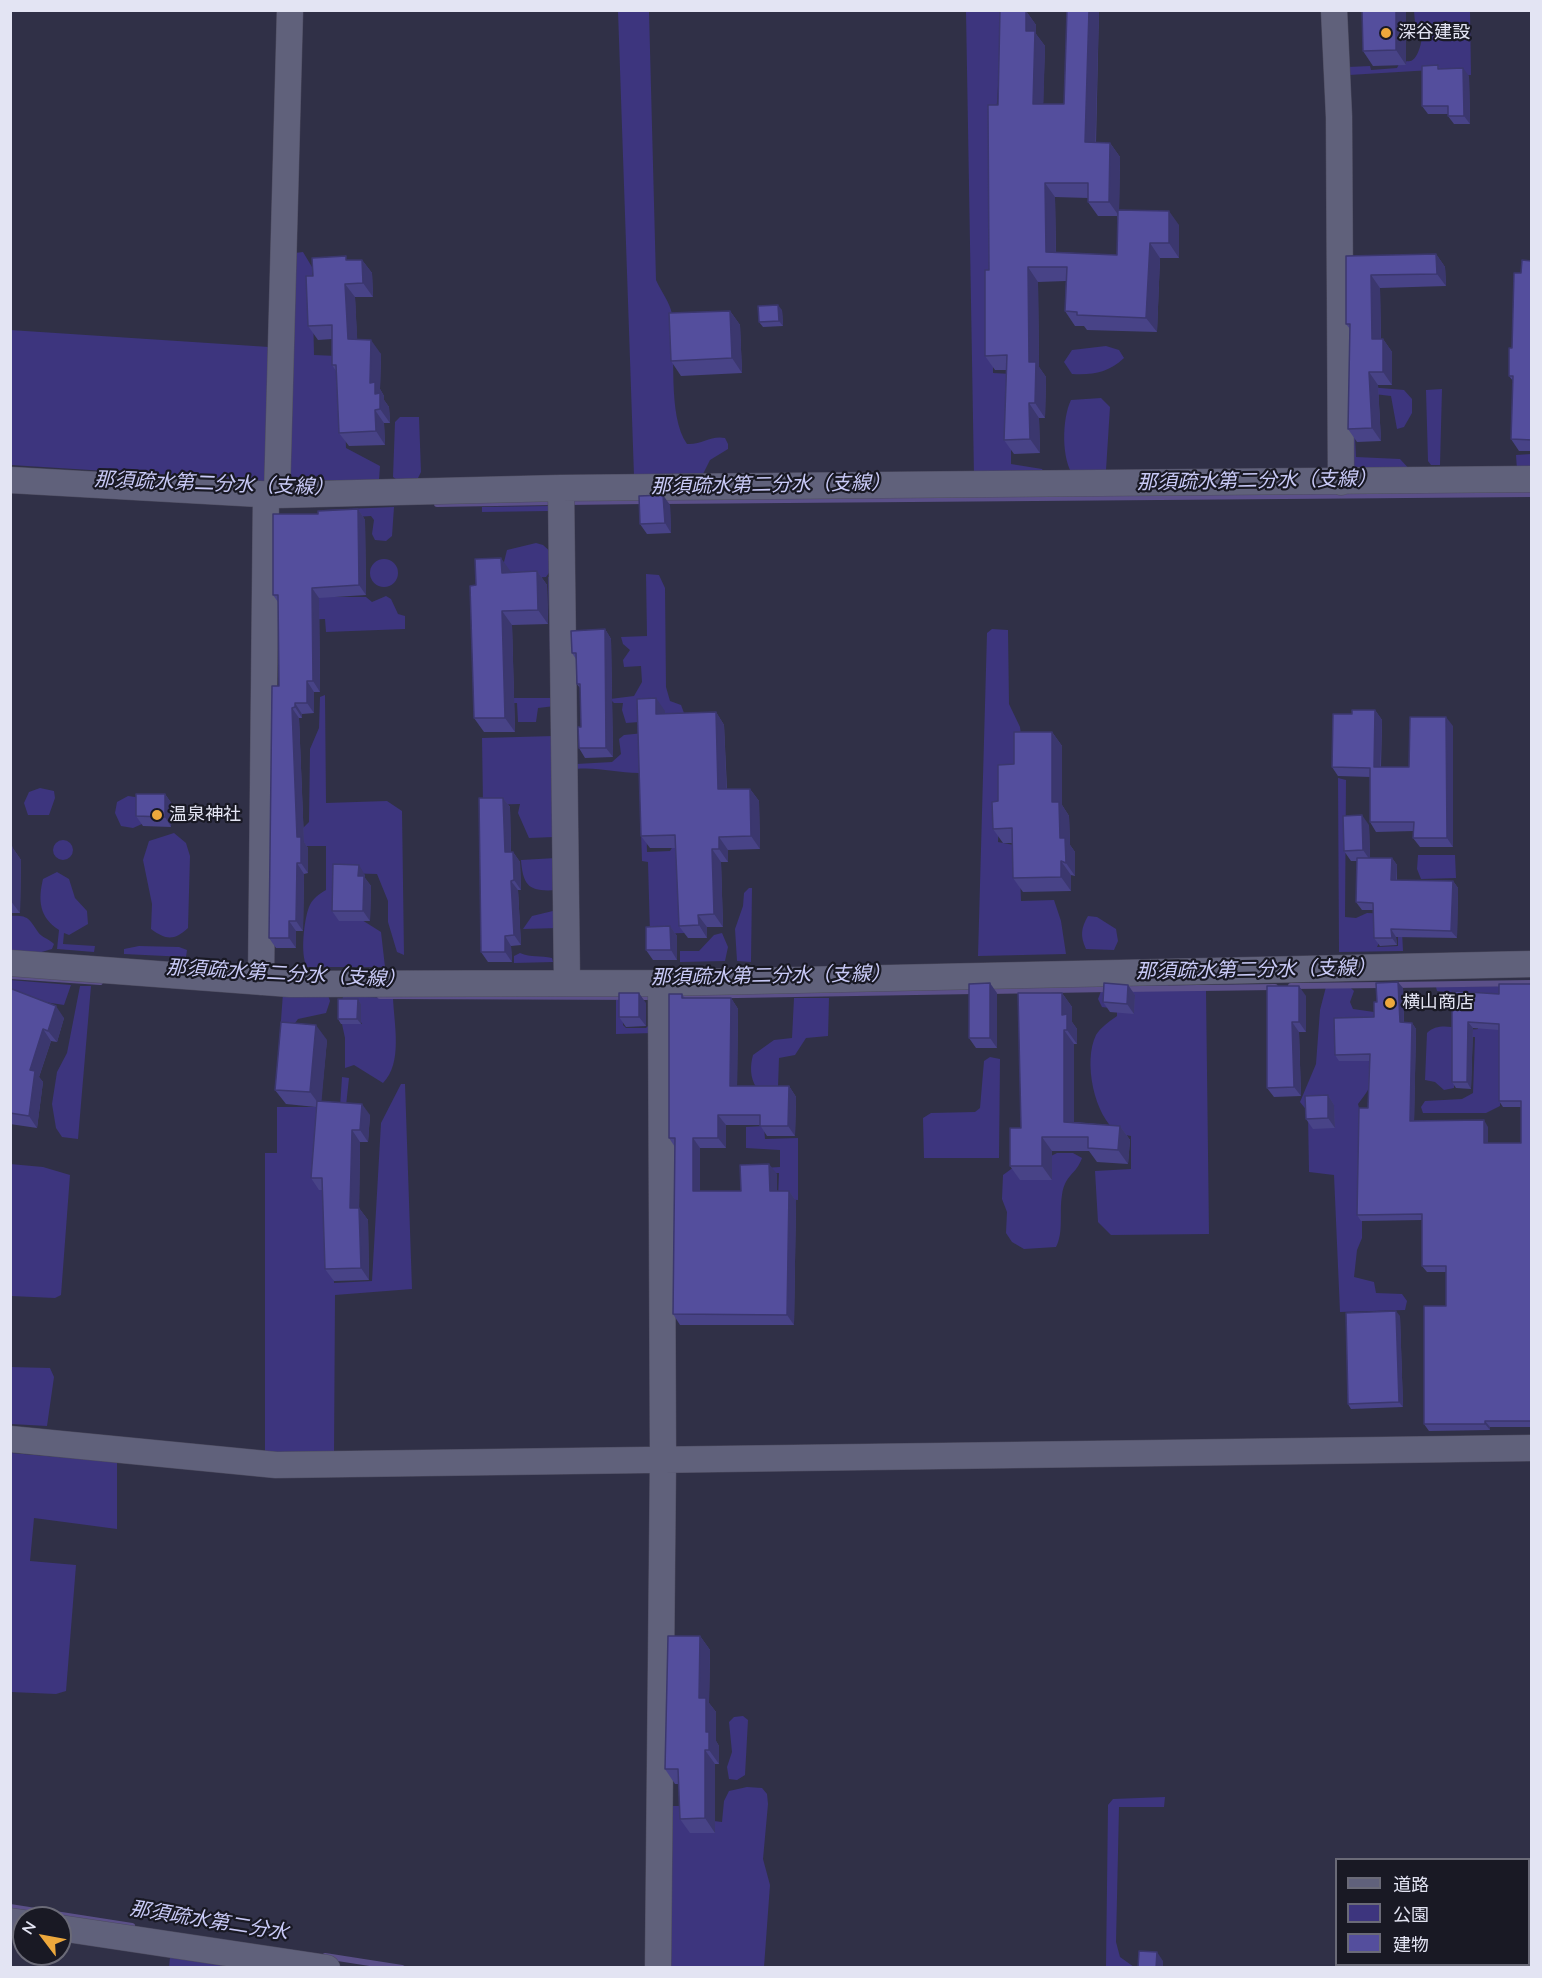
<!DOCTYPE html>
<html>
<head>
<meta charset="utf-8">
<style>
	body { margin:0 }
	#map { position:relative; width:1542px; height:1978px; overflow:hidden; background:#303047; font-family:Quicksand,"Noto Sans JP",sans-serif }
	canvas { display:block }
	.frame { position:absolute; inset:0; border:12px solid #e3e4f3; pointer-events:none }
	.legend { position:absolute; left:1335px; top:1858px; width:195px; height:108px; box-sizing:border-box; background:#191924; border:2px solid #6a6a77; margin:0; padding:8px 10px; list-style:none; font-size:18px; color:#e3e4f3 }
	.legend li { display:flex; align-items:center; gap:12px; height:30px }
	.legend b { width:30px; border:2px solid #6a6a77 }
	.north { position:absolute; left:12px; top:1906px; width:60px; height:60px; box-sizing:border-box; background:#191924; border:2px solid #6a6a77; border-radius:50%; rotate:302deg; font-size:16px; font-weight:700; line-height:24px; text-align:center; color:#e3e4f3 }
	.north::after { content:''; display:block; margin:auto; width:21px; height:27px; background:#eda83c; clip-path:polygon(50% 0,100% 100%,50% 72%,0 100%) }
</style>
</head>
<body>
<div id="map">
<canvas width="1542" height="1978"></canvas>
<div class="frame"></div>
<ul class="legend">
<li><b style="height:8px;background:#60617b"></b>道路</li>
<li><b style="height:16px;background:#3d357e"></b>公園</li>
<li><b style="height:16px;background:#544e9d"></b>建物</li>
</ul>
<div class="north">N</div>
</div>
<script>
const ctx = document.querySelector('canvas').getContext('2d');
ctx.lineJoin = 'round';
function fillPath(path, color) { ctx.fillStyle = color; ctx.fill(path, 'evenodd'); }
function strokePath(path, color, width, dash) { ctx.strokeStyle = color; ctx.lineWidth = width; ctx.lineCap = dash ? 'butt' : 'round'; ctx.setLineDash(dash || []); ctx.stroke(path); }
function label(font, color, halo, rows, align = 'center') {
  ctx.font = font + ' Quicksand,"Noto Sans JP",sans-serif'; ctx.lineWidth = 4.5; ctx.setLineDash([]); ctx.textBaseline = 'middle'; ctx.strokeStyle = halo; ctx.fillStyle = color; for (const [text, x, y, turn = 0] of rows) {
    ctx.save(); ctx.translate(x, y); ctx.rotate((+turn || 0) * Math.PI / 180); ctx.textAlign = isNaN(turn) ? turn : align; if (halo) ctx.strokeText(text, 0, 0); ctx.fillText(text, 0, 0); ctx.restore();
  }
}
const green = new Path2D(`
	M618 11H649L656 280C661 291 670 303 672 314 676 349 667 416 687 444 702 445 711 435 725 438L728 444V449L710 460 702 476H634Z
	M966 11H1003L996 117 993 373 1011 374V464L1042 469 1045 474 974 477Z
	M1414 11H1470L1471 75 1448 76V69L1349 75 1348 67 1370 66 1371 70 1397 68 1400 62C1402 62 1409 61 1411 61 1420 57 1424 34 1421 27L1415 23Z
	M303 252 312 267 314 355 337 356 344 392 346 448 380 466 379 480H284L287 254Z
	M10 330 269 347 265 481 11 465Z
	M1106 346 1119 350 1124 358C1108 373 1093 375 1072 374L1064 362 1072 350Z
	M1346 351H1354L1356 386 1404 390 1412 399V413L1404 427 1397 429 1391 396 1374 394 1353 397 1356 457 1400 459 1412 472 1352 473 1348 467Z
	M1442 389 1440 465H1431L1428 461 1426 390Z
	M1101 398 1110 407 1106 470 1074 476C1061 461 1062 418 1071 400Z
	M400 417H419L421 472 418 478 397 480 393 477 395 422Z
	M1531 454V470H1517L1516 455Z
	M550 506 553 520H549L548 511 482 512V507Z
	M394 507 392 536 386 541 375 540 372 534 374 520 371 516 325 519 327 597H366L372 602 386 596 391 599 398 614 405 616V629L326 632 325 619 289 620 323 510Z
	M536 543 543 545 553 554 551 570 546 577 517 579 503 566 507 550Z
	M370 573a14 14 0 1 1 28 0a14 14 0 1 1-28 0Z
	M646 574 659 575 665 588 666 687 670 701 681 705 684 713 678 719 626 723 622 710 623 703H614L610 699 634 696 642 682 641 666 624 667 623 660 630 650 623 644 621 637 647 636Z
	M548 577H554L555 706 538 708 536 722H518L517 703H481V698H551Z
	M992 629 1008 630 1009 704 1020 727 1022 742 1017 774 1001 782 998 842 1019 846 1021 901 1054 900 1061 921 1066 954 978 956 987 633Z
	M325 695 326 803 387 801 402 811 404 955 397 952 388 922V901L377 874 342 873 354 915 381 932 385 967H307C300 955 304 920 309 907 312 899 319 894 326 890V846H302V829L309 822 310 749 319 728 320 697Z
	M644 733 647 852 670 851 676 841 685 933 650 934 648 862 642 861 639 773C617 773 598 767 576 769V764L612 762 621 754 619 739 624 735Z
	M554 736V837L529 838 518 813 520 804 483 805 482 738Z
	M1338 778 1346 780 1345 917 1356 918 1367 913 1393 914 1377 947 1398 946V913L1401 912 1403 951 1339 952Z
	M40 788 54 791 55 798 49 815H28L24 803 29 792Z
	M128 796 142 798V824L133 828 121 826 115 813 117 802Z
	M174 833 186 843 190 856 188 928C174 941 166 940 151 929L152 904 143 860 149 841Z
	M53 850a10 10 0 1 1 20 0a10 10 0 1 1-20 0Z
	M1418 855H1455L1456 878 1421 879 1417 869Z
	M556 858 557 890C530 892 523 887 521 860Z
	M57 872 69 879 75 898 87 911 88 924 69 935 64 933 63 944 95 946 94 952 57 949 59 930C39 917 38 900 43 879Z
	M749 888H752L751 962 737 961 735 929 743 906 744 893Z
	M557 910 558 928 523 929 532 916Z
	M10 916C29 915 29 919 38 932 41 937 49 939 54 944L52 949 31 955 10 952Z
	M1088 916 1097 917 1116 929 1118 941 1114 950 1086 949C1080 936 1081 928 1088 916Z
	M722 933 728 947 725 961 680 962V951H699L714 935Z
	M139 946 179 947 187 950 186 957 124 954V949Z
	M520 953C531 958 541 955 552 958L553 962 514 963V956Z
	M10 980 71 985 64 1005 26 999 11 1006Z
	M1327 983H1346L1354 991 1350 1002 1353 1009 1374 1012C1377 1053 1386 1070 1358 1104L1362 1120V1238L1357 1250 1354 1277 1374 1282 1376 1293 1402 1294 1407 1301 1405 1310 1340 1312 1334 1175 1309 1172 1308 1112 1300 1102 1316 1064 1320 1010Z
	M1166 984 1175 990H1206L1209 1234 1111 1235 1098 1222 1095 1171 1131 1169V1136C1128 1135 1121 1135 1118 1133 1094 1116 1083 1061 1096 1035 1100 1028 1110 1021 1117 1016V1009L1102 1007 1098 999 1103 986Z
	M80 986H91L78 1139 62 1137 56 1128 52 1104 57 1072 67 1053Z
	M1499 986 1500 1106 1486 1113H1423L1421 1107 1425 1101 1462 1099 1473 1093 1475 1037H1456L1454 1088 1444 1090 1435 1082 1425 1080 1427 1033C1440 1020 1460 1031 1478 1029L1479 995 1437 991 1436 987Z
	M283 993 328 995 330 1001 326 1013 298 1019 287 1034H280Z
	M343 996 393 998C394 1024 403 1063 383 1083L354 1065 345 1068V1038L342 1024H362L351 1003 342 1002Z
	M794 998H829L828 1036 806 1038 795 1055 779 1058 778 1087H756C750 1077 750 1066 753 1055L774 1040 792 1038Z
	M616 1000H622L623 1025 626 1028H646L650 1024 654 1033 616 1034Z
	M990 1057 1000 1059 999 1158H924L923 1118 931 1113 975 1112 980 1108 984 1061Z
	M342 1077 349 1078 337 1190 331 1218 334 1283 372 1281 381 1123 401 1084H405L412 1289 335 1295 334 1455 274 1454 265 1451V1153H277V1107H340Z
	M764 1126 765 1139 798 1138V1200L778 1199 779 1173H745L746 1169 780 1167V1150L746 1148V1127Z
	M1057 1153H1073L1082 1158C1076 1175 1065 1174 1062 1195 1059 1212 1064 1232 1056 1247L1024 1249 1012 1242 1006 1233 1007 1212 1002 1199 1003 1175 1014 1167 1035 1164Z
	M10 1164 43 1167 70 1175 61 1295 55 1298 11 1296Z
	M10 1367 50 1368 54 1377 47 1426 11 1424Z
	M11 1453 117 1462V1529L34 1518 30 1561 76 1565 66 1691 56 1694 11 1692Z
	M743 1716 748 1720 745 1775 737 1780 729 1779 727 1767 732 1752 729 1722 734 1717Z
	M747 1787 762 1788 767 1794 768 1804 763 1859 770 1885 764 1967 660 1968 668 1806H687L697 1819 722 1822 724 1801 729 1791Z
	M1165 1797 1164 1807H1119L1116 1942 1120 1957 1134 1967H1106L1108 1805 1113 1799Z
	M170 1957 225 1965 226 1967 169 1968Z`);
const stream = new Path2D(`
	M662 501 1532 494
	M566 502 645 501
	M437 504 555 502
	M10 976 100 982
	M1393 985 1532 983
	M1291 986 1383 985
	M1123 989 1275 987
	M988 991 1110 989
	M380 996 654 997
	M677 996 975 991
	M10 1907 132 1926
	M325 1956 402 1968`);
const minor = new Path2D(`
	M1334 10 1339 117 1341 482
	M10 480 277 495 561 488 1532 479
	M561 488 567 983
	M277 495 290 10
	M10 963 290 984 661 983 1532 964
	M261 982 266 494
	M10 1439 276 1465 1532 1448
	M10 1921 24 1923
	M60 1928 327 1968
	M658 1968 663 1459 661 983`);
const wall = new Path2D(`
	M1099 10 1096 143H1110L1120 157 1119 210 1179 225V258H1160L1157 332 1087 330 1084 326H1075L1065 311 1066 281 1038 282 1039 367 1046 377 1045 418H1039L1040 453 1014 454 1004 440 1007 370H995L985 356 998 105 1026 11 1036 25V34L1045 46 1043 104H1064ZM1055 197 1088 198V202L1098 216H1117V255L1056 252Z
	M1406 10V65L1373 66 1363 51Z
	M1438 65 1440 69 1469 76 1470 124H1454L1448 116V114H1428L1422 106Z
	M1436 254 1445 267 1446 286 1380 288 1381 339H1383L1392 352V385H1378L1381 441 1357 442 1348 429 1350 329 1346 324V256Z
	M348 260H362L372 273 373 297H355L357 339 381 354 380 389 384 396V400L389 407 390 423H384L385 445 349 446 339 433 336 371 332 365V339L318 340 308 326 313 276Z
	M1532 261V451H1519L1511 439 1513 381 1509 376 1521 273Z
	M782 310 783 326 763 327 759 322Z
	M730 311 740 325 742 373 681 376 671 361Z
	M670 505 671 533 647 534 640 524Z
	M358 509 365 520 366 595 319 598 320 692H314V713L302 714V718H299L304 842 308 848V873L304 874 303 931H296V948H276L269 938 279 686 278 602 273 595 318 514Z
	M537 571 547 585 548 624 512 625 515 732H484L474 718 476 585 511 572Z
	M605 629 611 639 613 757 585 758 579 748 581 727 580 688 577 684 576 659 572 653Z
	M1375 710 1382 720 1381 767H1409L1453 726V847H1420L1413 838 1414 831 1376 832 1370 822V777L1338 776 1332 767 1352 714Z
	M665 711V714L716 712 724 725 727 789H750L759 801 760 849 728 850V862H721L723 927H707V938H688L679 926 676 848H650L641 836Z
	M1052 732 1062 746V805L1069 816 1070 845 1075 852V876L1071 875V891L1023 892 1013 878 1012 843H1003L993 829 1014 764Z
	M165 794 172 804 171 827 143 826 136 816Z
	M503 798 510 807 511 852H513L520 862 521 890H518L521 945 511 946 512 962H488L481 952Z
	M1369 825 1370 858H1392L1397 865V880L1453 881 1458 888 1457 938 1396 937 1397 945 1380 946 1374 938V910H1362L1356 902 1357 861H1351L1344 851Z
	M10 847H12L21 860 20 913H10Z
	M365 875V878L371 886 370 921H339L332 911Z
	M670 926 677 936V960H653L646 950Z
	M1532 984V1427H1490V1430L1429 1431 1424 1424 1446 1306V1272H1427L1422 1266V1220L1361 1221 1357 1215 1368 1108 1369 1061H1339L1335 1055 1374 1017 1377 1002 1403 988 1404 1023H1412L1416 1029 1414 1121 1488 1127V1143H1521V1107H1503L1499 1101V1030L1473 1028 1471 1089 1456 1088 1452 1082V991L1499 994Z
	M1128 985 1135 995 1134 1014 1110 1012 1103 1002Z
	M1267 986 1306 996V1032H1299L1301 1096 1274 1097 1267 1088Z
	M10 993 64 1018 57 1042 51 1041 39 1077 43 1082 37 1128 10 1124Z
	M997 993V1048H976L969 1038Z
	M1062 993 1072 1007V1022L1077 1029V1044H1074V1122L1120 1126 1130 1140 1128 1164 1097 1162 1089 1151H1052V1180H1020L1010 1166Z
	M682 994 685 998H731L738 1009 737 1086H789L796 1097 795 1136H767L760 1125H726V1148H700V1191H741L777 1174V1191H789L796 1201 794 1325H680L673 1314 675 1147 669 1138Z
	M358 999 361 1004V1024H341L338 1019Z
	M646 1003V1026L626 1027 619 1017Z
	M327 1040 321 1101 370 1115 368 1142H360L359 1208 368 1220 369 1280 334 1281 325 1269 323 1190H319L311 1178 316 1107 286 1104 275 1090Z
	M1328 1095 1334 1105 1335 1128 1313 1129 1306 1119Z
	M1400 1316 1403 1407 1351 1409 1348 1404Z
	M700 1636 710 1650 709 1703 716 1712V1741L719 1746V1764H715V1833H690L680 1819 679 1784H675L665 1769Z`);
const shadedWall = new Path2D(`
	M1089 10H1099L1095 157 1085 142Z
	M1396 10H1406V65L1396 50Z
	M1026 11 1036 25V34L1045 46 1043 119 1033 104 1026 31Z
	M1463 68 1469 76 1470 124 1464 116Z
	M1110 143 1120 157 1119 216 1109 202Z
	M1045 183 1055 197 1056 266 1046 252Z
	M1169 211 1179 225V258L1169 243Z
	M1150 243 1160 258 1157 332 1146 318Z
	M1436 254 1445 267 1446 286 1437 274Z
	M362 260 372 273 373 297 363 283Z
	M1028 267 1038 282 1039 367 1046 377 1045 418 1035 403 1029 362Z
	M1371 275 1380 288 1381 352 1372 339Z
	M345 284 355 297 358 353 348 339Z
	M778 305 782 310 783 326 779 321Z
	M730 311 740 325 742 373 732 358Z
	M1383 339 1392 352V385L1383 372Z
	M371 340 381 354 380 389 384 396V400L389 407 390 423 380 409 375 394 370 383Z
	M1369 372 1378 385 1381 441 1372 428Z
	M1029 403 1039 418 1040 453 1030 439Z
	M375 410 384 423 385 445 376 431Z
	M663 495 670 505 671 533 665 523Z
	M358 509 365 520 366 595 359 585Z
	M501 558 511 572 502 573Z
	M537 571 547 585 548 624 538 610Z
	M312 588 319 598 320 692 313 681Z
	M502 611 512 625 515 732 505 718Z
	M605 629 611 639 613 757 606 748Z
	M307 681 314 692V713L307 703Z
	M656 698 665 711V727L656 714Z
	M295 703 302 714V718L295 707Z
	M292 708 299 718 304 842 308 848V873L301 863 297 837Z
	M1375 710 1382 720 1380 776 1374 767Z
	M716 712 724 725 727 801 718 789Z
	M1446 717 1453 726V847L1447 838Z
	M1052 732 1062 746V805L1069 816 1070 845 1075 852V876L1066 863 1052 802Z
	M750 789 759 801 760 849 751 836Z
	M165 794 172 804 171 827 165 817Z
	M503 798 510 807 511 862 505 852Z
	M1362 815 1369 825 1370 860 1363 850Z
	M719 837 728 850V862L719 849Z
	M12 847 21 860 20 913 10 900Z
	M712 849 721 862 723 927 714 914Z
	M513 852 520 862 521 890 514 880Z
	M1392 858 1397 865 1396 887 1391 880Z
	M1061 861 1071 875V891L1061 877Z
	M297 863 304 874 303 931 296 921Z
	M359 865 365 875V878L371 886 370 921 363 911 358 876Z
	M511 881 518 890 521 945 514 935Z
	M1453 881 1458 888 1457 938 1451 931Z
	M698 915 707 927V938L699 925Z
	M289 921 296 931V948L289 938Z
	M670 926 677 936V960L671 950Z
	M1391 929 1396 937 1397 945 1392 938Z
	M505 936 511 946 512 962 505 952Z
	M1398 982 1403 988 1404 1029 1400 1022Z
	M990 983 997 993V1048L990 1038Z
	M1128 985 1135 995 1134 1014 1127 1004Z
	M1299 986 1306 996V1032L1299 1022Z
	M639 993 646 1003V1026L639 1017Z
	M1062 993 1072 1007V1022L1077 1029V1044L1067 1030 1062 1015Z
	M731 998 738 1009 737 1097 730 1086Z
	M358 999 361 1004V1024L357 1019Z
	M56 1006 64 1018 57 1042 48 1031Z
	M1292 1022 1299 1032 1301 1096 1294 1087Z
	M1468 1022 1473 1028 1471 1089 1467 1082Z
	M1412 1023 1416 1029 1414 1128 1410 1121Z
	M316 1025 327 1040 321 1107 310 1092Z
	M43 1029 51 1041 39 1077 43 1082 37 1128 29 1116 30 1070Z
	M1064 1030 1074 1044V1136L1064 1122Z
	M789 1086 796 1097 795 1136 788 1126Z
	M1328 1095 1334 1105 1335 1128 1328 1118Z
	M362 1104 370 1115 368 1142 360 1130Z
	M718 1115 726 1125V1148L718 1138Z
	M1484 1120 1488 1127V1149L1484 1143Z
	M1120 1126 1130 1140 1128 1164 1118 1150Z
	M352 1130 360 1142 359 1220 350 1208Z
	M1042 1137 1052 1151V1180L1042 1166Z
	M693 1138 700 1148V1201L693 1191Z
	M769 1164 777 1174V1201L770 1191Z
	M789 1191 796 1201 794 1325 787 1315Z
	M359 1208 368 1220 369 1280 361 1268Z
	M1396 1311 1400 1316 1403 1407 1399 1402Z
	M1485 1421 1490 1427V1430L1485 1424Z
	M700 1636 710 1650 709 1703 716 1712V1741L719 1746V1764L709 1750 699 1698Z
	M705 1750 715 1764V1833L705 1818Z
	M1157 1952 1163 1961V1968H1156Z`);
const building = new Path2D(`
	M1000 10 1026 11V31H1035L1033 104H1064L1067 10H1089L1085 142 1110 143 1109 202H1088V183H1045L1046 252 1117 255 1118 210 1169 211V243H1150L1146 318 1077 315V312L1065 311 1067 267H1028L1029 362H1036L1035 403H1029L1030 439 1004 440 1007 355 985 356V270H989L988 105H998Z
	M1362 10H1396V50L1363 51Z
	M1438 65V69L1463 68 1464 116H1448V106H1422V66Z
	M1436 254 1437 274 1371 275 1372 339H1383V372H1369L1372 428 1348 429 1350 324H1346V256Z
	M346 256V260H362L363 283 345 284 348 339 371 340 370 383 375 382V394L380 393V409L375 410 376 431 339 433 336 365H332V325L308 326 306 276H313L312 258Z
	M1522 260 1532 261V440L1511 439 1513 376H1509V348H1512L1514 273H1521Z
	M778 305 779 321 759 322 758 306Z
	M730 311 732 358 671 361 669 313Z
	M663 495 665 523 640 524 639 496Z
	M358 509 359 585 312 588 313 681H307V703H295V707L292 708 297 837H301V863H297L296 921H289V938H269L272 686H279L278 595H273V514H318V511Z
	M501 558 502 573 537 571 538 610 502 611 505 718H474L470 586 476 585 475 559Z
	M605 629 606 748H579L578 727H581L580 684H577L576 653H572L571 631Z
	M656 698V714L716 712 718 789H750L751 836 719 837V849H712L714 914 698 915 699 925 679 926 675 835 641 836 637 699Z
	M1352 710H1375L1374 767H1409L1410 717H1446L1447 838H1413L1414 822H1370V768L1332 767 1333 714H1352Z
	M1014 732H1052V802H1059L1060 838H1065L1066 863 1061 861V877L1013 878 1012 828 993 829 992 802 998 801V765L1014 764Z
	M136 794H165V817L136 816Z
	M479 798H503L505 852H513L514 880 511 881 514 935 505 936V952H481Z
	M1362 815 1363 850 1344 851 1343 816Z
	M10 847H12L10 899Z
	M1357 858H1392L1391 880 1453 881 1451 931 1391 929 1392 938H1374L1373 903 1356 902Z
	M333 864 359 865 358 876H364L363 911H332Z
	M670 926 671 950H646V927Z
	M1398 982 1400 1022 1412 1023 1410 1121 1484 1120V1143H1521V1101H1499V1024L1468 1022 1467 1082H1452V991L1499 994V984H1532V1421H1485V1424H1424V1306H1446V1266H1422V1214L1357 1215 1359 1108H1368L1370 1054 1335 1055 1334 1018 1374 1017V1002H1377L1376 983Z
	M990 983V1038H969V984Z
	M1104 983 1128 985 1127 1004 1103 1002Z
	M1267 986H1299V1022H1292L1294 1087 1267 1088Z
	M12 989 56 1006 48 1031 43 1029 30 1070 35 1071 29 1116 10 1113V993Z
	M619 993H639V1017H619Z
	M1018 993H1062V1015L1067 1014V1030H1064V1122L1120 1126 1118 1150 1088 1148V1137H1042V1166H1010V1128H1021Z
	M669 994H682V998H731L730 1086H789L788 1126H760V1115H718V1138H693V1191H741L740 1165 769 1164 770 1191H789L787 1315 673 1314 675 1138H669Z
	M338 999H358L357 1019H338Z
	M281 1022 316 1025 310 1092 275 1090Z
	M1328 1095V1118L1306 1119 1305 1096Z
	M317 1101 362 1104 360 1130H352L350 1208H359L361 1268 325 1269 322 1178H311Z
	M1396 1311 1399 1402 1348 1404 1346 1313Z
	M668 1636H700L699 1698H706V1732H709V1750H705V1818L680 1819 678 1769H665Z
	M1139 1951 1157 1952 1156 1968H1138Z`);
const markers = [
	[1386,33,6,"#eda83c"],
	[157,815,6,"#eda83c"],
	[1390,1003,6,"#eda83c"]
];
const poiNames = [
	["深谷建設",1398,33],
	["温泉神社",169,815],
	["横山商店",1402,1003]
];
const waterNames = [
	["那須疏水第二分水（支線）",1257,481,-1],
	["那須疏水第二分水（支線）",214,484,2],
	["那須疏水第二分水（支線）",771,485,-1],
	["那須疏水第二分水（支線）",1256,970,-1],
	["那須疏水第二分水（支線）",286,974,3],
	["那須疏水第二分水（支線）",771,976,-1],
	["那須疏水第二分水",209,1921,9]
];
fillPath(green, '#3d357e');
strokePath(stream, '#5b5089', 6);
strokePath(minor, '#4d4c60', 27);
strokePath(minor, '#60617b', 26);
fillPath(wall, '#484387');
fillPath(shadedWall, '#3b376e');
fillPath(building, '#544e9d');
strokePath(building, '#3b376e', 1.5);
for (const [x, y, r, color] of markers) { const dot = new Path2D(); dot.arc(x, y, r, 0, 2 * Math.PI); ctx.fillStyle = color; ctx.fill(dot); strokePath(dot, '#191924', 2); }
label('18px', '#e3e4f3', '#191924', poiNames, 'left');
label('italic 20px', '#c8c9f6', '#191924', waterNames);
</script>
</body>
</html>
